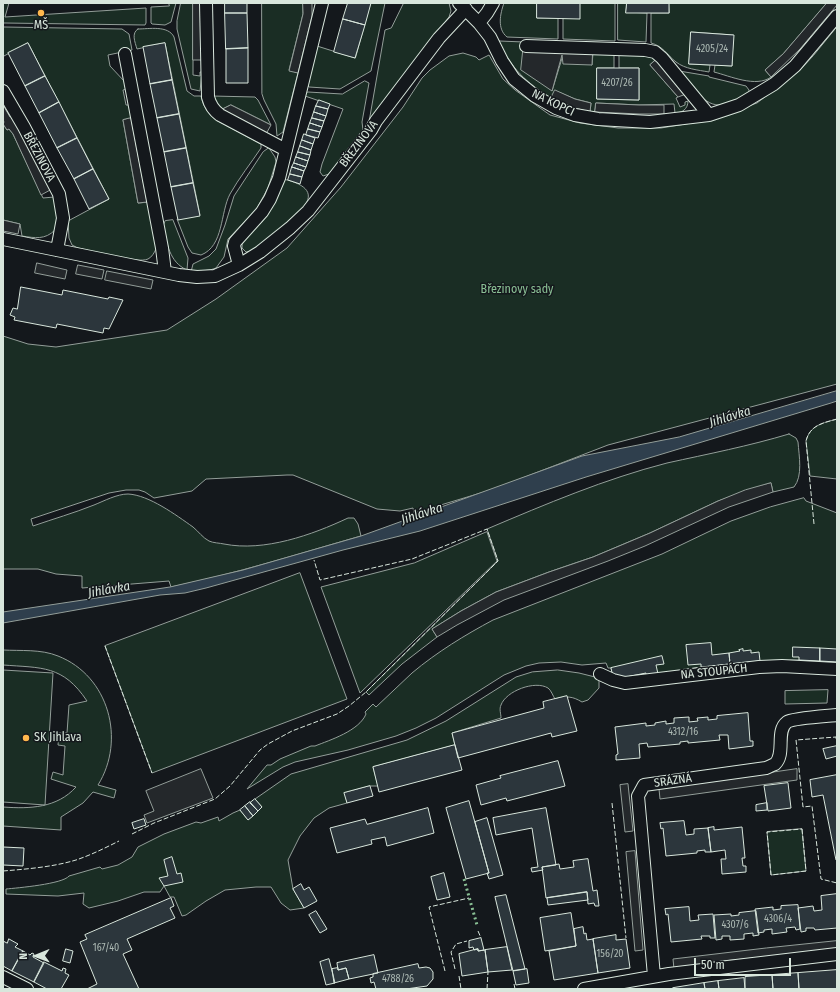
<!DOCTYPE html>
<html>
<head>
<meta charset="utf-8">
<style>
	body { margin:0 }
	#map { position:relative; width:840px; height:992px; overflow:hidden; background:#14181c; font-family:"Fira Sans Condensed",sans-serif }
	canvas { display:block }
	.frame { position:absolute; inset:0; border:4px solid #d8e6dc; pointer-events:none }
	.north { position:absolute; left:16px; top:936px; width:40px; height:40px; -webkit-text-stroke:3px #14181c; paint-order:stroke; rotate:269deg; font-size:11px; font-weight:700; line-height:16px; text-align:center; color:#d8e6dc }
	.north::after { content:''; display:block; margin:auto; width:14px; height:18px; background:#d8e6dc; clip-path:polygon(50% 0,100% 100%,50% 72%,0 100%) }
	.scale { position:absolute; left:694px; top:958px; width:97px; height:18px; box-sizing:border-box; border:2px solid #d8e6dc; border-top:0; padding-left:5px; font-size:12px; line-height:14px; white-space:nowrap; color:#d8e6dc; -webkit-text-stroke:3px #14181c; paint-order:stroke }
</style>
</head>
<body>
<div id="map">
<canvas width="840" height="992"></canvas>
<div class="frame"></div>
<div class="north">N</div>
<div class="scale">50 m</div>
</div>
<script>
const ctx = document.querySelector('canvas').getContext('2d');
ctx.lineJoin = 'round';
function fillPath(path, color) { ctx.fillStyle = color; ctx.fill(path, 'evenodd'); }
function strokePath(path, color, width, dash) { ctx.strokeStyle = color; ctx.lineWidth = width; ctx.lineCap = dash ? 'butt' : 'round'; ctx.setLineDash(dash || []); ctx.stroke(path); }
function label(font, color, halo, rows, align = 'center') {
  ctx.font = font + ' "Fira Sans Condensed",sans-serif'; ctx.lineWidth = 3; ctx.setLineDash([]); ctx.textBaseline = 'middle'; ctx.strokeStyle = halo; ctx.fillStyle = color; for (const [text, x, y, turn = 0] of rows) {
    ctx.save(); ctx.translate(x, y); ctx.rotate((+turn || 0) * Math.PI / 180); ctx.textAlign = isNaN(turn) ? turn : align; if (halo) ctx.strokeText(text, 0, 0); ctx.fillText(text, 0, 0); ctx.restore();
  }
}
const green = new Path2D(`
	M3 3H9L5 17 146 8V23L145 25 5 23H3Z
	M169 3H176L171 22 165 25 152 24 151 23V7L169 6Z
	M181 3H193V75L200 76V72H202L200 91 191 89 177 29V21Z
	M262 3H303V14L289 70 298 73 283 132 277 136 276 124 264 100 262 94Z
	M371 3H385L371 71 340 89 309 87 307 85 317 46 355 58Z
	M404 3H449L451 11 449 17 369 122 385 30 391 28Z
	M504 3H537V18H558V39L507 37C497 29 500 14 504 3Z
	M580 3H615V41L563 39V18Z
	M618 3H627L626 12 647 13 646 42 618 40Z
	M669 3H827L783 54 765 70 771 77C756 88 730 76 714 72L715 65 732 66 733 35 691 32 689 64 710 65 709 72C698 70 685 69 676 62 667 55 663 46 651 43V13H669Z
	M4 27 122 29 129 34 132 50 108 55 110 66 125 82 127 89 123 90 126 105H130L133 118 123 120 138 203 150 202 156 249C154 253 152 257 148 259 138 264 91 251 78 248L72 245 69 238 68 221 109 199 28 43 4 56 3 54V28Z
	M837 27V384L608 445 494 489 414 513 413 508 400 511 377 509 293 475H287L206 479 192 491 154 498 145 492 139 490H126L109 493 31 519 33 526C53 519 74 513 94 505 104 501 117 494 128 494 149 495 176 515 193 527 198 531 203 538 209 541 213 543 220 543 224 544 264 552 312 535 348 518H354L358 524 361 536C298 554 235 574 171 587L169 581 82 588V576L56 574 38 569H3V336L28 344 56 347 167 330 216 299 287 248 341 187 403 107 422 78 430 70 449 56 463 53 476 57 479 60 489 55 503 79 515 90 550 115 580 123 618 128H661L710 120 757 103 799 71 813 56Z
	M138 29C149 29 168 25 174 37L187 91 194 96H201C203 106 208 114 216 120L261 144V148C251 163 239 178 230 194 220 213 224 246 201 255L192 253 188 247 177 219 200 215 165 43 137 49C135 42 131 33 138 29Z
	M499 41 524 42 552 91 563 55 592 65 593 53H614V68H597V99L639 100V68H619V53L644 54 657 59 650 65 678 97 676 98 680 107 685 105V102L688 101C688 109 682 113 675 113L674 104 639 105 596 103 595 112H590L591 103 575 99 556 91 551 98C527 83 510 68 499 41Z
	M679 71 709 76V77L746 86 749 90V93C741 98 729 105 719 105 702 105 689 82 679 71Z
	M365 81 369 83 362 122 363 130 329 174 323 176 320 172 322 164 343 109 305 96V93L308 92 342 94Z
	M212 96 255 97 258 100 271 125 231 105 221 110Z
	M3 124 7 130 9 129 13 134 43 198 54 197 59 205 55 230C45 240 35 238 22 236L20 224 3 220Z
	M269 148 275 157 276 162 268 188 256 210 228 239 224 257 216 268 210 270 191 272 193 264 209 256 216 249 225 225 234 196 263 152Z
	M283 179C301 183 318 191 302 209L254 251 246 252 242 248C241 238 254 230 260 224 271 211 277 194 283 179Z
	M173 220 188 258 187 270C169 262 167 243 163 226L165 221Z
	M837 419V479L810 476 806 441C810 425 823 423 837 419Z
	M789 434 796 438 798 442C799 456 803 476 794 487L773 492 771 483 718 501 650 533 593 557 549 572 496 592 461 611 432 629 437 637 402 664 369 695 366 692 498 561 487 529C546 504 605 479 667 463 708 454 749 446 789 434Z
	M804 498 806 501 837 513V662L799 660 760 661 701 667 646 676 645 673 622 678 613 677 611 668H608L606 663 582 665 561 662 539 663 526 666 504 675 436 718 416 728 396 736 348 750 295 762 283 767 247 789 267 765H271L280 759 311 746H315C330 740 359 731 366 714L365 712 373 704 376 707C388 696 400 684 412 673 437 652 465 635 493 620L662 554 731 521 770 507Z
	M487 532 497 561 360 693 321 587 414 563Z
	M300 573 347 699 152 773 105 646Z
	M3 650C21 651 41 649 58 656 109 676 126 740 98 785L116 790 114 798 93 792 83 803 61 817V830L3 826V807C30 809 57 808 76 787L51 779 53 772 63 775 65 746 58 745 59 733H67L69 705 87 701C63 665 42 668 3 665Z
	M3 670 53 673 45 805 3 802Z
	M558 670 579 673 599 678V688L588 700 582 702C572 696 567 696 555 699 553 696 551 690 548 688 535 680 506 691 501 705 499 709 501 714 501 718L452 733 455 745 373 767 378 786H370L345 793 347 803 329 808 314 818 300 836 288 860 293 889 304 908 290 910 281 903 271 887H256L225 890 206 901 186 915 182 916 174 897H170L164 886 160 892H144L118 901 89 908 83 904 84 893 58 896 6 894V889C17 888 63 884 69 876L100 867 102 869 118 865 132 857 138 847 164 834 196 822 201 823 218 817 219 821 233 813 240 810 248 820 262 807 255 799 291 774 407 740 446 721 516 677 532 672Z
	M828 690 827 703 785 704V691Z
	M802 829 806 871 771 875 767 832Z`);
const parking = new Path2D(`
	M193 3H202L203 60H193Z
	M303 3H312V16L298 73 289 71 303 14Z
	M827 3H837V5L800 49 771 77 765 70 783 54Z
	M524 42 593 44 592 65 563 64 562 55 552 91 521 70Z
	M657 59 686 94 678 97 650 65Z
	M555 90 575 99 591 103 590 112 575 108 551 98Z
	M596 103 639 105H664V114H640L595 112Z
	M3 105 10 117 13 116 52 189 41 195 13 134 9 129 7 130 3 124 4 122 3 120Z
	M231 105 271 125 266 134 221 110Z
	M131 118 147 202 138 203 123 120Z
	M3 220 20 224 18 234 3 231Z
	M37 263 67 270 65 279 35 273Z
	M78 265 104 270 102 279 76 274Z
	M107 271 153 280 151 289 105 280Z
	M771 483 773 492 729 507 645 546 608 561 504 600 457 625 437 637 432 629 461 611 496 592 549 572 593 557 650 533 718 501 745 490Z
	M201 769 213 798 147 823 144 815 154 811 146 791Z
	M797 769V780L660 799 659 789Z
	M628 784 633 831 625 832 620 785Z
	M635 851 643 950 635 951 626 852Z
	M837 941V950L723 961 674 969 673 959 766 948Z`);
const water = new Path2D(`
	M837 391V401L831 403 586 477 420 531 343 550 206 588 185 593 160 595 3 623V612L170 587 243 570 361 536 582 456 679 437Z`);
const building = new Path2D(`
	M225 3H247V13H225Z
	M348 3H371L365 25 343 19Z
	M537 3H580V19L537 18Z
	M627 3H669V13H626Z
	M225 13H247L248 48 226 49Z
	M343 19 365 25 355 58 334 52Z
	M691 32 734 35 732 66 689 64Z
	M28 43 45 76 25 86 8 53Z
	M165 43 172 80 150 84 143 47Z
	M248 48V83H226V49Z
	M597 68H639V100L597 99Z
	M45 76 59 102 39 113 25 86Z
	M172 80 179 114 157 118 150 84Z
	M319 100 330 104 328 109 316 106Z
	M59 102 77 138 57 148 39 113Z
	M316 106 328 109 326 116 314 112Z
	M314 112 326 116 324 121 312 118Z
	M179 114 186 148 164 152 157 118Z
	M312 118 324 121 322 127 310 123Z
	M310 123 322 127 320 132 308 129Z
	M308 129 320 132 318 138 306 135Z
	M304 134 315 138 313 144 302 140Z
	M77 138 93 169 74 179 57 148Z
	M302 140 313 144 311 150 300 146Z
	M300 146 311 150 310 155 298 152Z
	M186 148 193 183 171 187 164 152Z
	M298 152 310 155 308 161 296 157Z
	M296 157 308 161 306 167 294 163Z
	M294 163 306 167 304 171 292 167Z
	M292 167 304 171 302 177 290 174Z
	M93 169 109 199 89 209 74 179Z
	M290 174 302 177 300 184 288 180Z
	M193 183 200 216 178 220 171 187Z
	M21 287 62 295 63 290 108 299 109 297 123 300 109 329 104 328 103 333 57 324 56 328 14 320 15 317 10 315 13 308 17 309Z
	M711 643 712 655 729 653 730 664 701 667V664L688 665 686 645Z
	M793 647 820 648V661L799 660V657H793Z
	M820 648 837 649V662L820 661Z
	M743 649V651L751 650V653L759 652 760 661 730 664 729 653 740 651 739 650Z
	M662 656 664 664 656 665 658 674 646 676V673L621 678 613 677 611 668Z
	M567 696 577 731 552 737 551 733 458 758 452 733 544 708 543 702Z
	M748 713 750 741H753V746L729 749 728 735H719L720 740 688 743V741L680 742V744L648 747 647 743 639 744 640 758 616 760V755L618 754 615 727 646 723V726L655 725V723L666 721V724L674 723V718L689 717V722L698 721 697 718 708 717V720L717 719V716Z
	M455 745 462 770 379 792 373 767Z
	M837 746V756L826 759 823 749Z
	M558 761 565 786 507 801 506 798 481 805 476 785 501 778 500 776Z
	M837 775V860H836L823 795 812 797 810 780Z
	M788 783 791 808 768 811 764 786Z
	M370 786 373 796 347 803 344 793Z
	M255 799 262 807 258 811 250 803Z
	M469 801 489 873 466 879 446 808Z
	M250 802 258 811 253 816 245 806Z
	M767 803V810L756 811V805Z
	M245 806 253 816 248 820 240 810Z
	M428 808 434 833 387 846 385 837 371 840 372 844 337 853 330 828 365 819 367 824Z
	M546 808 556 865 542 867 543 870 532 872 531 868 538 867 532 828 496 835 493 818Z
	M487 818 503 875 489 879 487 873H489L475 822Z
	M144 819 146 825 134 829 132 823Z
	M684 821 686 835 694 834V829L708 828 711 852H705V850L697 851V853L666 856 663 828 661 829 660 823Z
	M714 827V830L742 827 745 858H742L743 866H746V872L722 874 721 859H726L725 850 711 852 708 828Z
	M3 847 24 848 23 866 3 865Z
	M172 857 177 874 181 873 183 882 164 886 159 878 168 876 164 860Z
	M588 859 593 891 597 890 599 906H595L594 903 588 904 587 892 546 898 542 867 559 864 560 869 574 867 573 861Z
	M444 873 450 897 437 900 431 877Z
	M301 884 304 890 309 887 317 901 304 908 293 889Z
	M587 892 588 900 548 905 547 898Z
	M837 894V928L815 930 814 928H806V931L801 932 798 908 813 906 814 911 822 910 821 896Z
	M506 895 525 969 513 971 495 897Z
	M171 898 174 906 170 908 175 918 127 939 132 950 123 954 139 989H87L97 984 80 942 87 939 85 935Z
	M798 905 800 929 796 930 795 927 786 928 787 932 772 934V929L764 930V932L758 933 755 909 773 907V910L781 909V906Z
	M689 907 690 921 699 920 698 915 713 914 715 938H710V936H701L702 939 671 942 668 914 666 915 665 909Z
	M316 911 327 929 320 933 309 915Z
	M756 911 759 935 753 936V933L744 934V939L730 940V936H722V939L716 940 714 915 731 914V916L739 915V913Z
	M571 913 576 946 545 951 540 918Z
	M583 927 584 934 586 933 587 940 593 939 598 973 554 980 549 951 576 946 574 929Z
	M616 935V940L626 939 630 968 598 973 593 939Z
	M481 938 484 950 478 951V949L474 950 473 947 469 948V941Z
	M9 939 18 944 15 947 23 951 12 971 3 966V941L7 943Z
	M507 947 512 970 488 972 485 950Z
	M66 949 73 951 70 963 63 961Z
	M478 949V951L485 950 488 972 462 976 459 954Z
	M23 951 30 955 32 953 34 954 33 957 44 963 34 982 12 971Z
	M374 955 378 973 349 979 346 968 338 970 337 963Z
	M329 959 335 983 326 985 320 962Z
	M44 962 62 971 63 968 66 969 65 973 69 975 61 989H47L34 982Z
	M418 964 419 968 426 967 430 968 433 972V979L427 986 406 989H376L374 982 371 983 370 978 373 977V974Z
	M338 968V970L346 968 349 979 334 983 332 969Z
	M527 969 529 983 516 985 513 971Z
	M837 970V989H799L798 973Z
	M798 973 799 989H773L772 975Z
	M772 975 773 989H745V977Z
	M744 978 745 989H719L718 981Z
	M718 981 719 989H705L704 983Z
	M704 983 705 989H674L673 988Z`);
const street = new Path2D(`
	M206 3 208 97C210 105 213 110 220 115L286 150
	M459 3 479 23 490 37 502 61 514 79 535 96 556 108 575 115 598 119 650 122 709 115 739 105 774 84 795 66 837 16
	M479 23 487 13 493 3
	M526 46 645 50 655 52 662 58 709 115
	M125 54 162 248 165 272
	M3 91 24 127 59 194 63 218 57 250
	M3 239 179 275 197 277 215 276 239 265 260 252 290 228 308 211 371 130 376 121 439 38 466 9
	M239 265 234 246 235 242 262 212 270 199 279 178 322 3
	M600 674 613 680 625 683 759 667 782 666 837 669
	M654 976 638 796 644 785 766 768C769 767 772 765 775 764 786 754 775 731 787 722 793 718 828 716 837 715
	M3 977 27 989
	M584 989 669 974 837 954`);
const hedge = new Path2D(`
	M464 879 477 925`);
const fence = new Path2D(`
	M814 524 806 441C810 425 823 423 837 419
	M105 646 152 773
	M837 746 836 737 796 740 803 807 812 806 821 879 837 883
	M612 803 626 938
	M802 829 806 871 771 875 767 832Z
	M132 834 154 823 215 799 230 786 260 750 268 744 292 731 337 714 349 706 366 692 498 561 487 529 412 559 320 580 314 560
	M3 871C27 869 53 867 76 860 91 855 105 848 119 841
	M478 931 481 938
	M455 969 451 952 456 944 467 941
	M445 971 429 907 469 898
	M459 976 461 989
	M514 984 515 989
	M487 989 488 972`);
const markers = [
	[41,13,4,"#ffb74d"],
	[26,738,4,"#ffb74d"]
];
const numberNames = [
	["4205/24",712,49],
	["4207/26",617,83],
	["4312/16",683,732],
	["4306/4",778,919],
	["4307/6",735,925],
	["167/40",106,948],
	["156/20",610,954],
	["4788/26",398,979]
];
const poiNames = [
	["MŠ",41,26],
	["SK Jihlava",34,738,"left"]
];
const streetNames = [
	["NA KOPCI",553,103,26],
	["BŘEZINOVA",359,144,-53],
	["BŘEZINOVA",39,157,62],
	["NA STOUPÁCH",714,672,-6],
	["SRÁZNÁ",673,781,-8]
];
const parkNames = [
	["Březinovy sady",517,290]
];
const waterNames = [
	["Jihlávka",730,417,-17],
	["Jihlávka",422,514,-18],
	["Jihlávka",109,590,-10]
];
fillPath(green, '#1a2d24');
strokePath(green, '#939e99', 1);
fillPath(parking, '#24282b');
strokePath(parking, '#939e99', 1);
fillPath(water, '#2f3f4d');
strokePath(water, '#939e99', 1);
fillPath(building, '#2c363c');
strokePath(building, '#d8e6dc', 1);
strokePath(street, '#d8e6dc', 14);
strokePath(street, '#14181c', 12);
strokePath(hedge, '#8ac095', 3, [2, 3]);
strokePath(fence, '#d8e6dc', 1, [5, 2]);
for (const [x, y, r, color] of markers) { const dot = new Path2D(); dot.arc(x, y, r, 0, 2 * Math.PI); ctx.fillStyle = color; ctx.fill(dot); strokePath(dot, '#14181c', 1.5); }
label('10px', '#adbab4', null, numberNames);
label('12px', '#d8e6dc', '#14181c', poiNames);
label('12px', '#d8e6dc', '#14181c', streetNames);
label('12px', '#8ac095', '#14181c', parkNames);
label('italic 13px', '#d8e6dc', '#14181c', waterNames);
</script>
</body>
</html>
